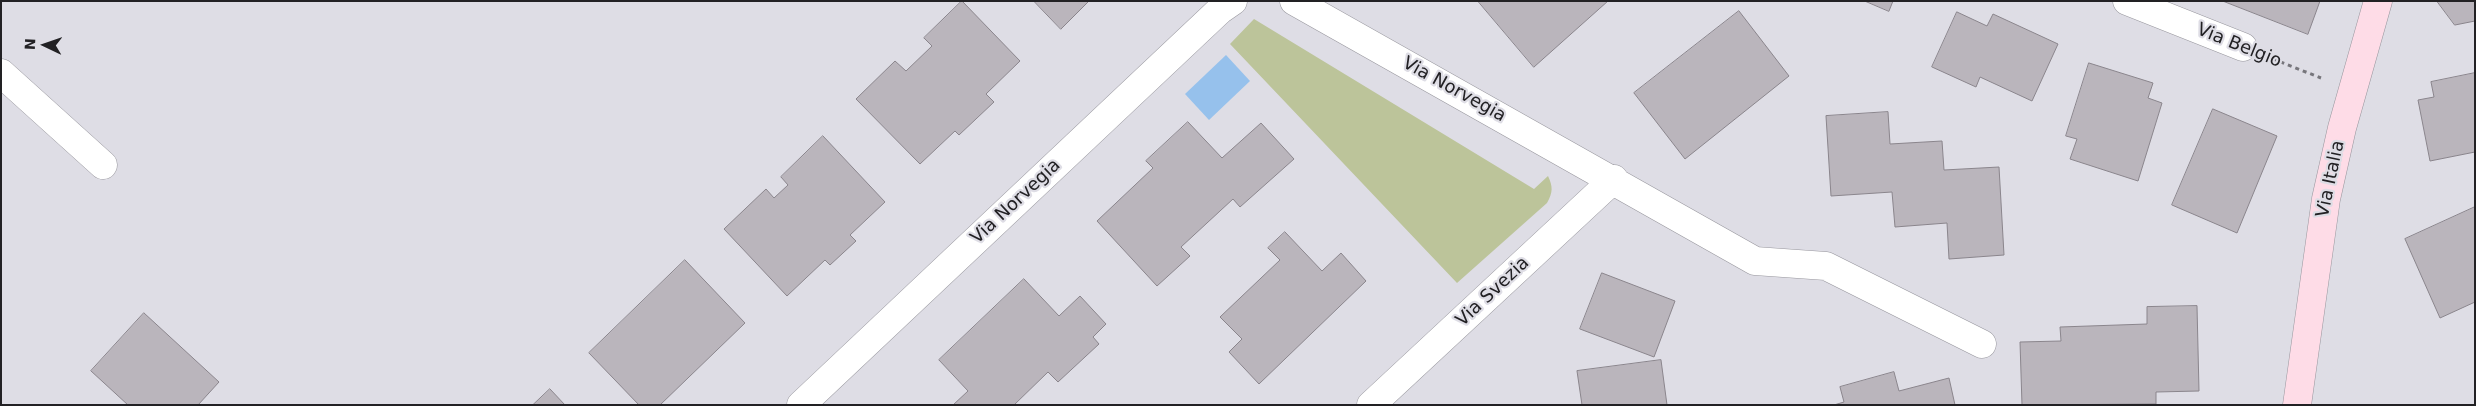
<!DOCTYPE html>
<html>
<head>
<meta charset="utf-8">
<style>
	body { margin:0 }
	#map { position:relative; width:2476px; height:406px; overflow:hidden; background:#dedde5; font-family:"DejaVu Sans",sans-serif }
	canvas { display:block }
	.frame { position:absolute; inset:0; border:2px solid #222124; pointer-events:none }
	.north { position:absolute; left:20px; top:20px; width:50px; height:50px; -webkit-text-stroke:4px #dedde5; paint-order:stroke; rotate:273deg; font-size:14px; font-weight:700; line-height:20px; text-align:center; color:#222124 }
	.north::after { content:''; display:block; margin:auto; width:18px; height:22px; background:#222124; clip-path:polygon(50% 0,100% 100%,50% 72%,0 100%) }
</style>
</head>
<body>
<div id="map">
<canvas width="2476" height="406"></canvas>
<div class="frame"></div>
<div class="north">N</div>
</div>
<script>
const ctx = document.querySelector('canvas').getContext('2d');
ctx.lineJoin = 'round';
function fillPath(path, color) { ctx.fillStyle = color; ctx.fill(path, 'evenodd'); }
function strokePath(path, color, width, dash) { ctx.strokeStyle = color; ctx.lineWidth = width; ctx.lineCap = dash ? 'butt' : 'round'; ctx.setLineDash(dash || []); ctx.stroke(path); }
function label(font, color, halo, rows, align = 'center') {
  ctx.font = font + ' "DejaVu Sans",sans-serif'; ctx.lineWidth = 4.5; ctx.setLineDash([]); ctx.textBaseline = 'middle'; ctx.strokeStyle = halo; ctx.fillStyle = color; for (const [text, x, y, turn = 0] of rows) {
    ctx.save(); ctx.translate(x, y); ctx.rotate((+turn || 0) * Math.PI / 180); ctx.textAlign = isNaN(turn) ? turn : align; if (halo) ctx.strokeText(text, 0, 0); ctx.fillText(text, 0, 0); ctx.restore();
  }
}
const green = new Path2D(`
	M1254 19 1534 189 1548 176C1553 187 1553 192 1547 203L1457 283 1230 44Z`);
const water = new Path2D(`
	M1226 55 1250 81 1209 120 1185 94Z`);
const building = new Path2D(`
	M962 1 1020 61 986 94 994 102 959 135 955 131 920 164 856 99 895 61 906 71 932 46 924 38Z
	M1034 1H1089L1061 29Z
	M1478 1H1608L1534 67Z
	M1865 1H1893L1889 11Z
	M2223 1H2320L2308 34Z
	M2437 1H2475V21L2455 25Z
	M1739 11 1789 76 1685 159 1634 93Z
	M1957 12 1987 26 1993 14 2058 44 2032 101 1980 77 1976 87 1932 67Z
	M2089 63 2153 83 2148 98 2162 103 2138 181 2070 159 2077 139 2066 136Z
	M2475 73V152L2430 161 2418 100 2434 97 2431 82Z
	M2213 109 2277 136 2237 233 2172 205Z
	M1888 112 1890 144 1942 141 1944 170 1999 167 2004 255 1949 259 1947 223 1895 227 1892 192 1831 196 1826 116Z
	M1188 122 1222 158 1261 123 1294 159 1240 207 1233 199 1181 247 1190 256 1157 286 1097 221 1153 168 1146 161Z
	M823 136 885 202 850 235 856 241 830 265 825 260 787 296 724 229 766 189 774 198 788 185 781 177Z
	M2475 207V302L2440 318 2405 239Z
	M1285 232 1322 271 1341 253 1366 281 1259 384 1229 352 1242 339 1220 317 1280 260 1268 248Z
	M685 260 745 323 660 405H639L589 353Z
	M1602 273 1675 301 1654 357 1580 329Z
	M1024 279 1059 316 1080 296 1106 324 1093 337 1099 344 1058 382 1048 372 1014 405H953L968 391 939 360Z
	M2197 306 2199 391 2156 392V404L2022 405 2020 342 2061 341 2060 327 2147 324V307Z
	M144 313 219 382 198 405H128L91 371Z
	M1661 360 1667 405H1582L1577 371Z
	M1894 372 1899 391 1949 378 1955 405H1834L1844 402 1840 387Z
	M550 389 565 405H533Z`);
const path = new Path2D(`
	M2273 59 2321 78`);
const street = new Path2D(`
	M1294 1 1755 261 1826 266 1982 344
	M2127 1 2243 47
	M1 73 103 165
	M801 405 1220 10 1233 1
	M1371 405 1614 179`);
const secondary = new Path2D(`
	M2297 405 2326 199 2342 128 2378 1`);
const streetNames = [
	["Via Belgio",2239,46,22],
	["Via Norvegia",1454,90,29],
	["Via Italia",2331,179,-78],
	["Via Norvegia",1016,202,-43],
	["Via Svezia",1493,292,-43]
];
fillPath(green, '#bcc49a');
fillPath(water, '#96c1ec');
fillPath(building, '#bab5bc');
strokePath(building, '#8a858c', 1);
strokePath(street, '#97969d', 29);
strokePath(secondary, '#97969d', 29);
strokePath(path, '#77767c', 3, [4, 4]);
strokePath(street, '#fff', 28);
strokePath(secondary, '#fedce7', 28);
label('18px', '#222124', '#dedde5', streetNames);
</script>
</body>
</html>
